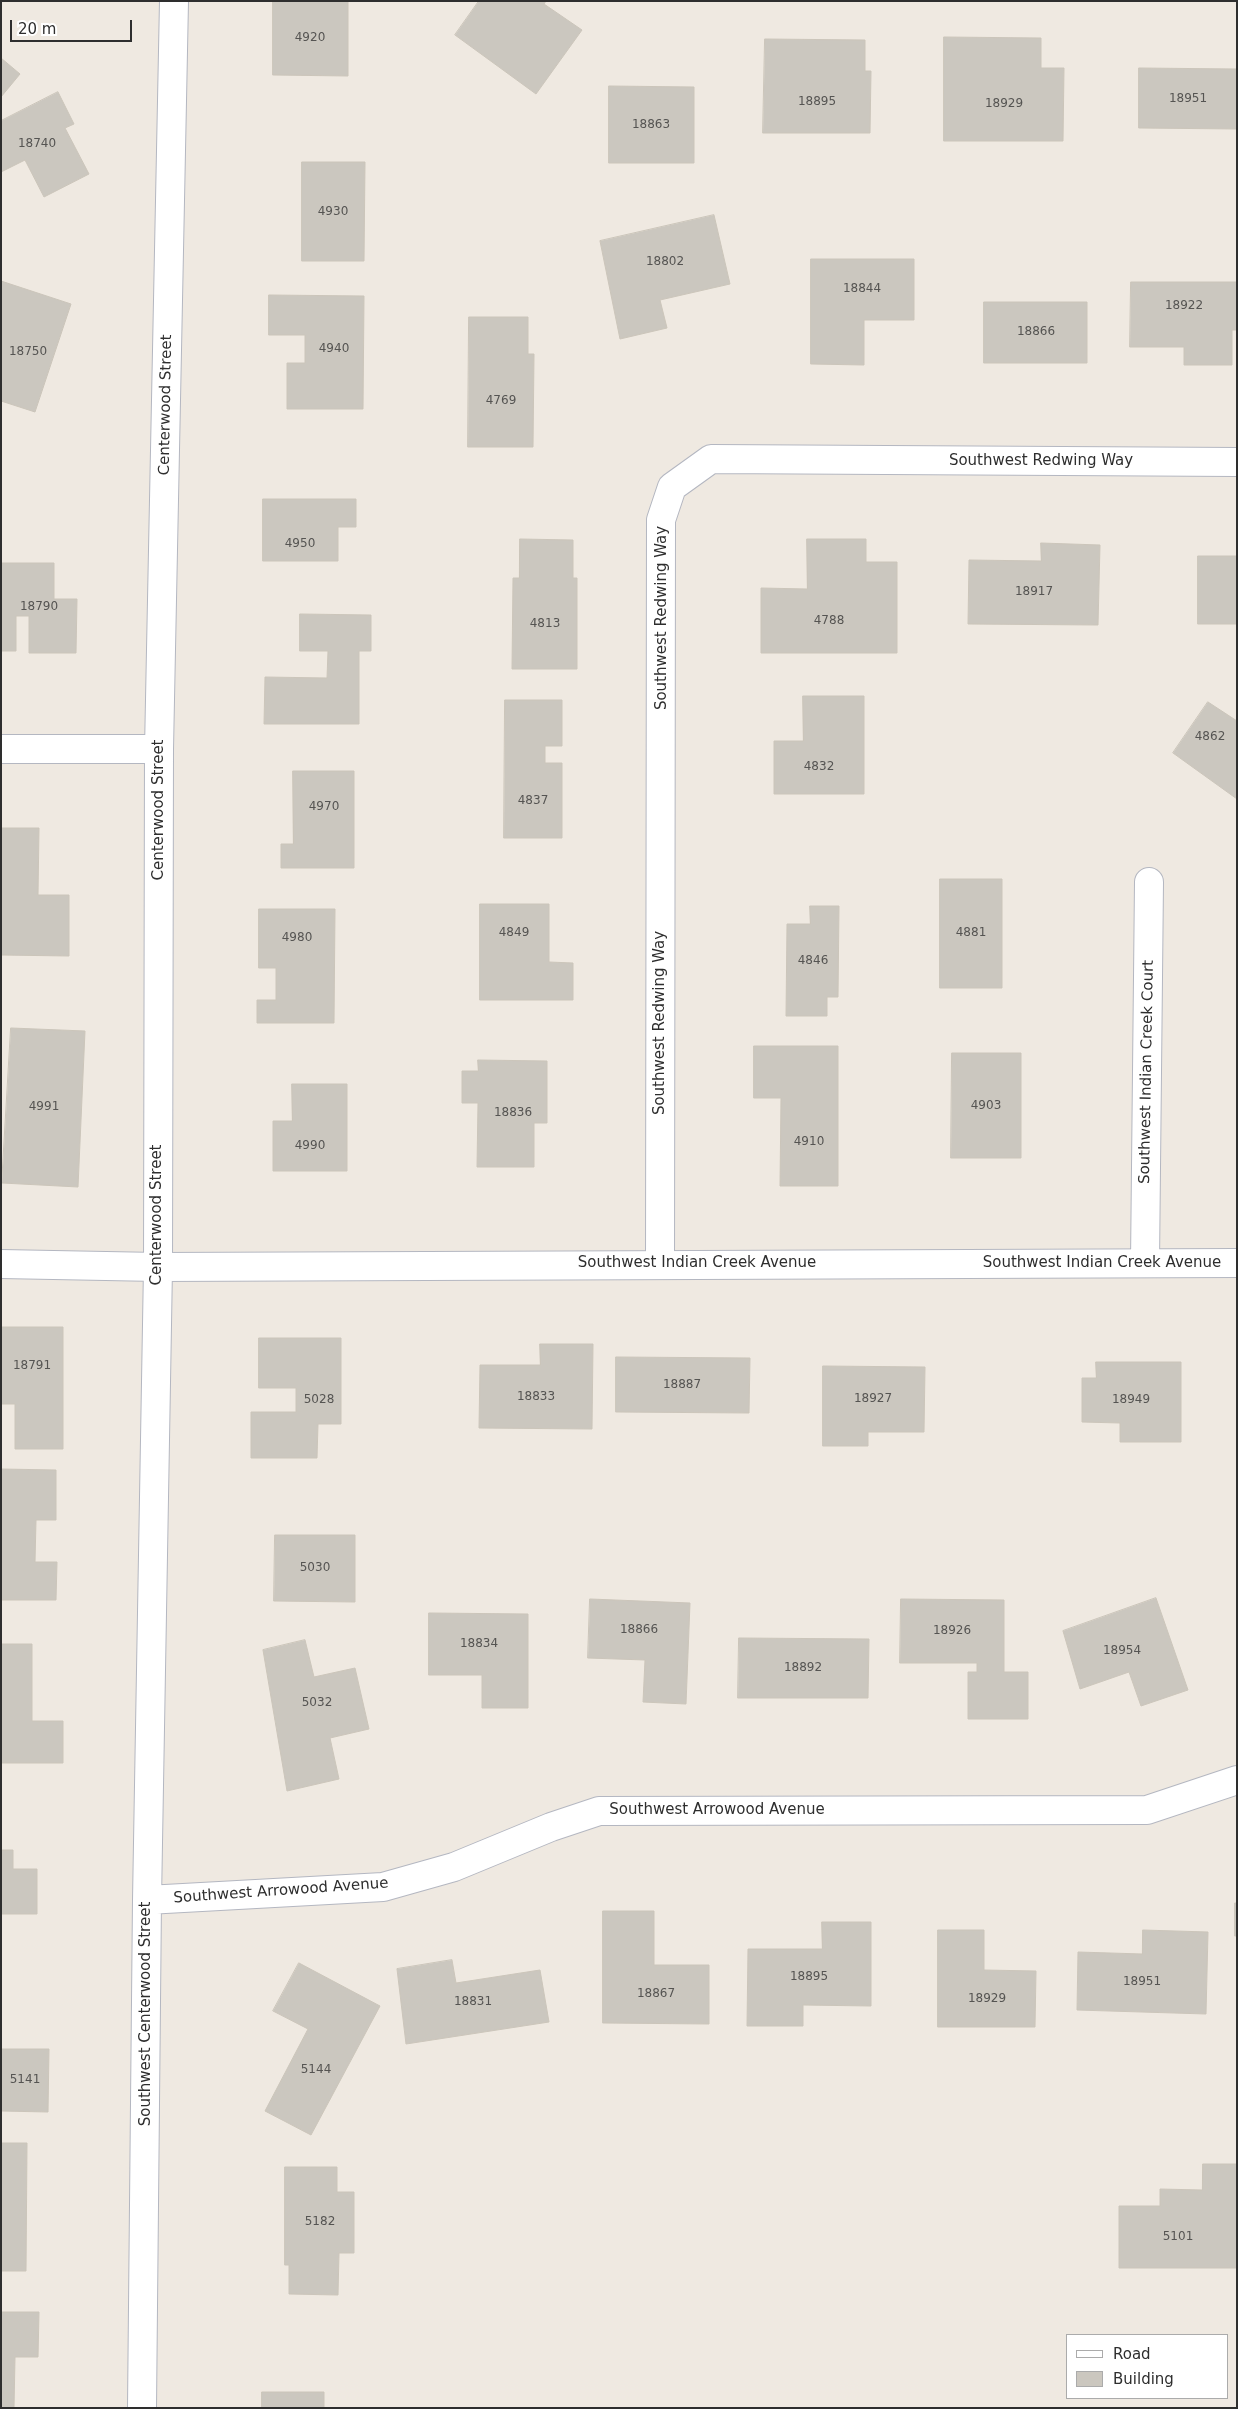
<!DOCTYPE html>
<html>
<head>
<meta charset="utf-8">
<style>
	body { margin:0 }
	#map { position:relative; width:1238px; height:2409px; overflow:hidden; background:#efe9e1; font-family:"DejaVu Sans",sans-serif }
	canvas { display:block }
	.frame { position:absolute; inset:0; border:2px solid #2e2e2e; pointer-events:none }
	.legend { position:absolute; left:1066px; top:2334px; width:162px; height:65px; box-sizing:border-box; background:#fff; border:1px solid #ababab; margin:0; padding:6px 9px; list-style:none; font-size:15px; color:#2e2e2e }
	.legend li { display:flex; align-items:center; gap:10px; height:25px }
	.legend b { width:25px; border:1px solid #ababab }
	.scale { position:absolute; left:10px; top:20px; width:122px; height:22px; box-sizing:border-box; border:2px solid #2e2e2e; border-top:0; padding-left:6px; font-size:15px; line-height:18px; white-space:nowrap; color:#2e2e2e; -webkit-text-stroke:4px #fff; paint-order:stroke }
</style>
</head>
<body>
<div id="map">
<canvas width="1238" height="2409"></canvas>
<div class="frame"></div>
<ul class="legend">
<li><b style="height:6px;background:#fff"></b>Road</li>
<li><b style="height:14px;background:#cbc7bf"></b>Building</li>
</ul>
<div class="scale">20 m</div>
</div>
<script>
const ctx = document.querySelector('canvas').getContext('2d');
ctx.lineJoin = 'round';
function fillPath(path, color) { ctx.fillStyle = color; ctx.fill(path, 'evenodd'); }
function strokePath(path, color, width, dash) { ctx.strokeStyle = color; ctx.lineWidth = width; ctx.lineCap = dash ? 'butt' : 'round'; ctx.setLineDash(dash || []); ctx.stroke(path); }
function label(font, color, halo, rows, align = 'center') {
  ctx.font = font + ' "DejaVu Sans",sans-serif'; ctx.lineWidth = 4; ctx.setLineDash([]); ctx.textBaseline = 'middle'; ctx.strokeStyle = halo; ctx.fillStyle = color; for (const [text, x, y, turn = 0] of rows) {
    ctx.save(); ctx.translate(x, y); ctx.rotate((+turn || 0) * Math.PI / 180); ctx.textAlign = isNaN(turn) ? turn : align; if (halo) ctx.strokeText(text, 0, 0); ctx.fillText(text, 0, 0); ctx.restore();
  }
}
const building = new Path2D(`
	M273 1H348V76L273 75Z
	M479 1H546L544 4 582 30 536 94 455 35Z
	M944 37 1041 38V68H1064L1063 141H944Z
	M765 39 865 40V71H871L870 133H763Z
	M1 58 20 74 1 97Z
	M1139 68 1237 69V129L1139 128Z
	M609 86 694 87V163H609Z
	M58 92 74 124 65 128 89 174 44 197 25 160 1 172V121Z
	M302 162H365L364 261H302Z
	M714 215 730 284 660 300 667 328 620 339 600 241Z
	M811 259H914V320H864V365L811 364Z
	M1 281 71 304 35 412 1 401Z
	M1131 282H1237V330H1232V365H1184V347H1130Z
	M269 295 364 296 363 409H287V363H305V335H269Z
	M984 302H1087V363H984Z
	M469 317H528V354H534L533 447H468Z
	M263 499H356V527H338V561H263Z
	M520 539 573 540V578H577V669H512L513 578H519Z
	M807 539H866V562H897V653H761V588L807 589Z
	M1041 543 1100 545 1098 625 968 624 969 560 1041 561Z
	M1198 556H1237V624H1198Z
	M1 563H54V599H77L76 653H29V616H16V651H1Z
	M300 614 371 615V651H359V724H264L265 677 327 678 328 651H300Z
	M803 696H864V794H774V741H803Z
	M505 700H562V746H545V763H562V838H504Z
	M1208 702 1237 721V799L1173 753Z
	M293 771H354V868H281V844H293Z
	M1 828H39L38 895H69V956L1 955Z
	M940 879H1002V988H940Z
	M480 904H549V962L573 963V1000H480Z
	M810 906H839L838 997H827V1016H786L787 924H810Z
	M259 909H335L334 1023H257V1000H276V968H259Z
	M11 1028 85 1031 78 1187 2 1183Z
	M754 1046H838V1186H780L781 1098H754Z
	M952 1053H1021V1158H951Z
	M478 1060 547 1061V1123H534V1167H477L478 1103H462V1071H478Z
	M292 1084H347V1171H273V1121H292Z
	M1 1327H63V1449H15V1404H1Z
	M259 1338H341V1424H318L317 1458H251V1412H296V1388H259Z
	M540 1344H593L592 1429 479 1428 480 1365H540Z
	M616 1357 750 1358 749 1413 616 1412Z
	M1096 1362H1181V1442H1120V1423L1082 1422V1378H1096Z
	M823 1366 925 1367 924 1432H868V1446H823Z
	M1 1469 56 1470V1520H36L35 1562H57L56 1600H1Z
	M275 1535H355V1602L274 1601Z
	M1156 1598 1188 1690 1141 1706 1129 1672 1080 1689 1063 1631Z
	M590 1599 690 1603 686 1704 643 1702 645 1660 588 1658Z
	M901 1599 1004 1600V1672H1028V1719H968V1672H977V1663H900Z
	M429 1613 528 1614V1708H482V1675H429Z
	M739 1638 869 1639 868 1698H738Z
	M305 1640 314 1677 355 1668 369 1729 330 1738 339 1779 287 1791 263 1650Z
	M1 1644H32V1721H63V1763H1Z
	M1 1850H13V1869H37V1914H1Z
	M1235 1903H1237V1936H1235Z
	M603 1911H654V1965H709V2024L603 2023Z
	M822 1922H871V2006L803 2005V2026H747L748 1949H822Z
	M938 1930H984V1970L1036 1971 1035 2027H938Z
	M1143 1930 1208 1932 1206 2014 1077 2010 1078 1952 1142 1954Z
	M452 1960 456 1983 540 1970 549 2022 406 2044 397 1969Z
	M299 1963 380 2006 311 2135 265 2111 308 2029 273 2011Z
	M1 2049H49L48 2112 1 2111Z
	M1 2143H27L26 2271H1Z
	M1203 2164H1237V2268H1119V2206H1160V2189L1202 2190Z
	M285 2167H337V2192H354V2253H339L338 2295 289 2294V2265H285Z
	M1 2312H39L38 2357H15L14 2408H1Z
	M262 2392H324V2408H262Z`);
const street = new Path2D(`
	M1 749H159
	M1145 1262 1149 882
	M660 1263 661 520 672 487 711 459 1237 462
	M1 1264 158 1267 1237 1263
	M147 1900 383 1887 454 1867 551 1827 599 1811 1147 1810 1237 1780
	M142 2408 147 1900 158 1267 159 749 174 1`);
const numberNames = [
	["4920",310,38],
	["18951",1188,99],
	["18895",817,102],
	["18929",1004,104],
	["18863",651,125],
	["18740",37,144],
	["4930",333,212],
	["18802",665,262],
	["18844",862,289],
	["18922",1184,306],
	["18866",1036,332],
	["4940",334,349],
	["18750",28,352],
	["4769",501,401],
	["4950",300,544],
	["18917",1034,592],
	["18790",39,607],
	["4788",829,621],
	["4813",545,624],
	["4862",1210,737],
	["4832",819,767],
	["4837",533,801],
	["4970",324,807],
	["4849",514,933],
	["4881",971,933],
	["4980",297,938],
	["4846",813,961],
	["4903",986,1106],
	["4991",44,1107],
	["18836",513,1113],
	["4910",809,1142],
	["4990",310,1146],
	["18791",32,1366],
	["18887",682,1385],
	["18833",536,1397],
	["18927",873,1399],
	["5028",319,1400],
	["18949",1131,1400],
	["5030",315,1568],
	["18866",639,1630],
	["18926",952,1631],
	["18834",479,1644],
	["18954",1122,1651],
	["18892",803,1668],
	["5032",317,1703],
	["18895",809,1977],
	["18951",1142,1982],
	["18867",656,1994],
	["18929",987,1999],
	["18831",473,2002],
	["5144",316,2070],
	["5141",25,2080],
	["5182",320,2222],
	["5101",1178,2237]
];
const streetNames = [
	["Centerwood Street",166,405,-89],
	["Southwest Redwing Way",1041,461],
	["Southwest Redwing Way",662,618,-90],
	["Centerwood Street",159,810,-90],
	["Southwest Redwing Way",660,1023,-90],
	["Southwest Indian Creek Court",1147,1072,-89],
	["Centerwood Street",157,1215,-90],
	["Southwest Indian Creek Avenue",697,1263],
	["Southwest Indian Creek Avenue",1102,1263],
	["Southwest Arrowood Avenue",717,1810],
	["Southwest Arrowood Avenue",281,1891,-4],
	["Southwest Centerwood Street",146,2014,-90]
];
fillPath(building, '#cbc7bf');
strokePath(building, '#cbc5ba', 1);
strokePath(street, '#b4b7c1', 30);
strokePath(street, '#fff', 28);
label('12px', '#555452', null, numberNames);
label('15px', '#2e2e2e', '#fff', streetNames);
</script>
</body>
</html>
